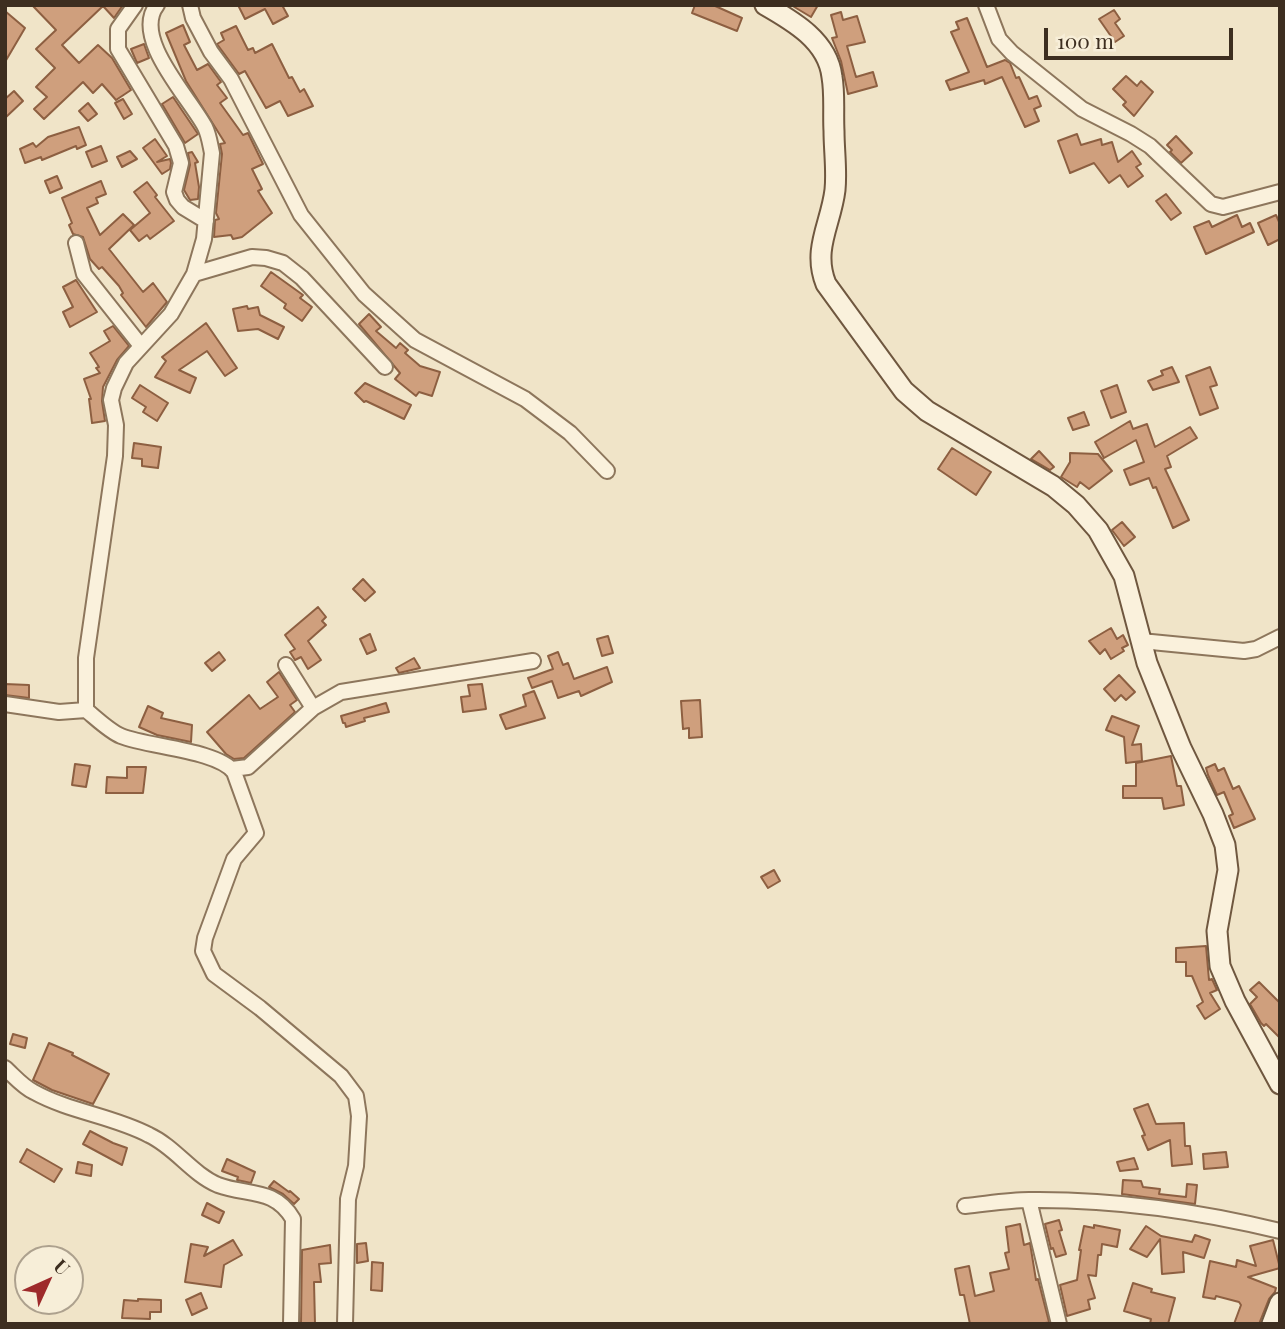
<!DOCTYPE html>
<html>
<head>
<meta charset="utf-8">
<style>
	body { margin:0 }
	#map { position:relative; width:1285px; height:1329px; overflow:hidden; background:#f0e4c8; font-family:"Playfair Display",serif }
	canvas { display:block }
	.frame { position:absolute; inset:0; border:7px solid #3d2e20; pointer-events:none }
	.north { position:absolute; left:14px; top:1245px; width:70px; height:70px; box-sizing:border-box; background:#f7eed8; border:2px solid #ada18e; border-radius:50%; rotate:45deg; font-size:19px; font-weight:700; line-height:28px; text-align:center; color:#3d2e20 }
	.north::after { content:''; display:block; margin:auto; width:24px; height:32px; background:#9e2a2b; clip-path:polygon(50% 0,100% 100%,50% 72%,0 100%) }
	.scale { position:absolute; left:1044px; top:28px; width:189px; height:32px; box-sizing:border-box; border:4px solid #3d2e20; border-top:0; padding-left:9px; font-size:21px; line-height:24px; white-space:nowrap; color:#3d2e20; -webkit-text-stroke:5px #f7eed8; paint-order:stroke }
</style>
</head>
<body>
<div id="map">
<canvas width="1285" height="1329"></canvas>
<div class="frame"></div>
<div class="north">U</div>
<div class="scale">100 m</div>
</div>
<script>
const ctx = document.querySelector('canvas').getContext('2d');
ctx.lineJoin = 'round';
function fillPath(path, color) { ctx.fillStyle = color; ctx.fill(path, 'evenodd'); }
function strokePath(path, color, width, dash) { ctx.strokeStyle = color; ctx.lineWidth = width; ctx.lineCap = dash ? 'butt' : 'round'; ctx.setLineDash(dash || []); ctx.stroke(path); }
const building = new Path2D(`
	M32 5H123L114 18 103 6 62 45 79 63 98 45 112 58 131 90 116 100 102 84 93 93 83 82 44 119 34 109 47 97 36 87 55 68 36 49 56 30Z
	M238 5H282L288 16 273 24 265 9 245 19Z
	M695 5H713L742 18 737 31 692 13Z
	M791 5H818L811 17Z
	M1114 10 1120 19 1115 23 1124 36 1115 42 1099 19Z
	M5 11 25 28 5 62Z
	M841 12 843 20 857 16 865 42 847 46 856 77 873 72 877 86 848 94 841 61 832 38 837 37 831 15Z
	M967 18 987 67 1005 60 1010 63 1016 78 1019 77 1029 99 1037 96 1041 106 1034 109 1039 121 1025 127 1002 77 985 84 984 80 950 90 946 81 969 72 951 32 959 29 956 22Z
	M183 25 190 42 184 45 197 70 208 64 221 82 217 85 227 98 220 103 243 135 248 133 263 164 252 169 262 189 258 191 272 213 242 237 233 239 231 235 214 237 215 220 219 219 216 213 222 154 220 144 225 143 186 81 166 33Z
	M236 26 248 50 253 48 255 53 272 44 289 78 292 77 300 92 304 89 313 106 288 116 280 101 266 108 245 71 239 74 217 44 224 40 221 33Z
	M144 44 149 58 137 63 131 49Z
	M1126 76 1137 86 1141 81 1153 92 1134 116 1123 105 1126 102 1113 89Z
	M14 91 23 101 5 118V99Z
	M173 97 198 134 185 143 162 104Z
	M123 99 132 114 124 119 115 103Z
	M88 103 97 114 88 121 79 111Z
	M79 127 86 145 77 149 76 146 42 160 41 157 25 163 20 149 33 143 36 147 48 137Z
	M1077 134 1081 145 1101 139 1102 145 1112 142 1118 162 1132 151 1141 164 1136 167 1143 176 1128 187 1120 175 1109 183 1094 163 1070 173 1058 141Z
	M1176 136 1192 153 1181 163 1170 152 1172 150 1167 145Z
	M155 139 167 156 157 162 170 159 171 163 170 169 162 174 143 148Z
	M101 146 107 161 92 167 86 152Z
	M130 151 137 159 122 167 117 157Z
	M192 152 198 162 195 163 199 187 198 199 190 200 184 190 190 165 188 153Z
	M57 176 62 188 50 193 45 181Z
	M101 181 106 194 96 198 98 203 87 208 100 235 123 214 134 225 109 249 143 292 153 283 167 302 146 327 121 295 123 293 119 286 102 267 99 269 90 259 83 237 73 234 69 225 72 223 62 198Z
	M147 182 157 195 155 197 174 221 150 239 147 235 139 241 130 230 150 213 134 192Z
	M1166 194 1181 213 1171 220 1156 201Z
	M1237 215 1242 227 1250 223 1254 232 1206 254 1194 227 1209 221 1212 227Z
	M1276 215 1280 224V239L1268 245 1258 223Z
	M271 272 303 295 300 298 312 307 302 321 284 308 286 304 261 286Z
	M76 280 97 312 70 327 63 312 73 307 63 287Z
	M247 306 248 309 258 307 260 315 284 327 278 339 258 329 238 331 233 309Z
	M369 314 381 327 376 331 396 348 400 343 408 350 405 353 420 366 440 372 432 396 419 392 416 396 395 379 400 373 359 324Z
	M206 323 237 368 225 376 207 351 179 370 196 378 190 393 155 377 166 361 162 357Z
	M113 326 129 346 117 360 103 387 102 401 105 421 92 423 89 399H91L84 379 100 373 96 368 99 367 90 353 110 341 104 331Z
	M1172 367 1179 382 1153 390 1148 381 1163 375 1161 371Z
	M1210 367 1217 385 1210 387 1218 408 1200 415 1186 376Z
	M365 383 411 405 404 419 366 401 364 402 355 393Z
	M140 385 168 403 157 421 143 412 146 407 132 398Z
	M1117 385 1126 412 1111 418 1101 391Z
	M1084 412 1089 425 1073 430 1068 418Z
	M1130 421 1133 429 1147 424 1155 447 1190 427 1197 438 1167 456 1171 467 1165 469 1189 520 1173 528 1156 487 1153 488 1149 478 1130 485 1124 470 1144 462 1136 440 1104 458 1095 442Z
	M134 443 161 447 158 468 142 466V459L132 458Z
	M952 448 991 472 976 495 938 469Z
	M1039 451 1054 467 1050 470 1031 459Z
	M1070 453 1098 454 1112 471 1089 489 1080 482 1077 487 1061 477 1070 462Z
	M1122 522 1135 537 1124 546 1112 530Z
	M363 579 375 592 365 601 353 589Z
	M318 607 326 617 322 621 326 625 308 641 321 660 308 669 301 657 295 660 290 652 295 649 285 635Z
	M1111 628 1117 639 1123 635 1128 645 1122 648 1124 651 1111 659 1105 649 1100 654 1089 641Z
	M370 634 376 650 367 654 360 639Z
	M608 636 613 653 602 656 597 639Z
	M219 652 225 660 212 671 205 663Z
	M558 652 563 665 568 663 574 679 607 667 612 682 581 696 579 691 558 698 552 681 532 688 528 678 553 669 548 656Z
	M414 658 420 668 399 673 396 668Z
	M279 672 297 700 290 705 295 712 244 758 234 759 226 754 207 732 249 695 260 709 278 697 267 682Z
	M1119 675 1135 692 1126 700 1121 695 1115 701 1104 689Z
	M5 684 29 685V698L5 695Z
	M482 684 486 709 463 712 461 697 470 696 468 685Z
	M534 691 545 718 506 729 500 715 526 706 523 695Z
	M700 700 702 737 689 738V728L683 729 681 701Z
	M386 703 389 712 364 718 365 721 346 727 345 723H343L341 716Z
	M148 706 163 713 161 718 192 725 191 742 157 735 139 727Z
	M1112 716 1139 726 1132 745 1141 744 1142 761 1126 763 1124 737 1106 730Z
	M1171 756 1177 786H1181L1184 805 1164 809 1162 798H1123V786H1136V763Z
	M75 764 90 766 86 787 72 785Z
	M1215 764 1218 771 1224 768 1233 789 1239 786 1255 819 1234 828 1229 816 1233 814 1224 792 1217 795 1208 775 1206 768Z
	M127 767H146L143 793H106L107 777 127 778Z
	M774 870 780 881 768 888 761 877Z
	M1206 946 1209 980 1212 979 1217 990 1210 993 1220 1009 1205 1019 1197 1006 1203 1002 1192 976H1186V962H1176V948Z
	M1259 982 1280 1003V1038L1266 1024 1264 1026 1261 1023 1250 1004 1257 997 1250 990Z
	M13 1034 27 1038 25 1048 10 1044Z
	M49 1043 73 1053 72 1055 109 1074 93 1104 52 1090 33 1080Z
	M1148 1104 1156 1124 1184 1123 1185 1146H1190L1192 1164 1172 1166 1170 1140 1148 1150 1142 1136 1145 1135 1134 1109Z
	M90 1131 113 1143 127 1148 122 1165 83 1144Z
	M27 1149 62 1169 54 1182 20 1162Z
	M1226 1152 1228 1167 1204 1169 1203 1154Z
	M1134 1158 1138 1169 1120 1171 1117 1162Z
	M227 1159 255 1172 251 1183 237 1180 238 1177 222 1171Z
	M78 1162 92 1165 91 1176 76 1173Z
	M1123 1180 1141 1181 1143 1187 1160 1189 1159 1194 1186 1197 1187 1184 1197 1185 1195 1204 1122 1194Z
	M274 1181 289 1192 290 1191 299 1199 294 1204 283 1194 269 1187Z
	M207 1203 224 1212 219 1223 202 1215Z
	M1059 1220 1062 1230 1059 1231 1066 1254 1056 1257 1053 1248 1051 1249 1045 1224Z
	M1020 1224 1024 1245 1030 1243 1036 1280 1038 1279 1049 1322 1042 1324H970L964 1295H960L955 1269 969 1266 975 1296 994 1291 990 1273 1009 1269 1005 1253 1009 1252 1006 1227Z
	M1094 1225 1120 1230 1117 1247 1102 1244 1101 1255H1098L1096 1276 1088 1275 1095 1298 1088 1300 1090 1309 1067 1316 1060 1285 1077 1280 1081 1250H1079L1084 1226 1094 1228Z
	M1146 1226 1161 1236 1192 1242 1195 1235 1210 1240 1204 1258 1183 1252 1184 1272 1162 1274 1160 1239 1147 1257 1130 1249Z
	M233 1240 242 1255 224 1265 221 1287 185 1282 191 1244 208 1247 204 1256Z
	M1273 1240 1280 1268 1248 1277 1276 1288 1275 1292 1269 1299 1259 1324H1234L1241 1305 1239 1302 1216 1296 1215 1299 1203 1297 1210 1261 1236 1267 1237 1260 1256 1266 1250 1246Z
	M366 1243 368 1261 357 1263V1244Z
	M330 1245 331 1263 319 1264 321 1282H314L315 1324H301L302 1250Z
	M372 1262 383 1263 382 1291 371 1290Z
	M1133 1283 1152 1289 1151 1292 1175 1298 1168 1324H1150L1151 1319 1124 1311Z
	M201 1293 207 1308 192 1315 186 1300Z
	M138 1299 161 1300V1312H150V1319L122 1318 124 1300 138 1301Z`);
const street = new Path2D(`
	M135 5 118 29V49L176 146 181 163 174 192 177 200 183 207 206 221
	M190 5 193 18 211 52 231 79 301 215 364 294 415 340 525 399 570 433 607 471
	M986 5 999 39 1012 53 1082 109 1131 134 1150 146 1211 204 1223 207 1280 192
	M76 243 84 274 141 346
	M194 274 252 257 266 258 283 263 302 278 385 367
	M1141 641 1244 651 1256 649 1280 637
	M286 665 313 708
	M5 704 59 712 86 710V658L115 456 116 425 111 400 114 388 126 363 171 314 194 274 204 239 212 153C210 144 209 135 205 127 190 98 131 38 157 5
	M86 710C96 718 109 731 121 736 148 747 217 750 234 772L256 833 234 859 205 938 203 951 214 974 260 1008 341 1076 356 1096 359 1116 356 1166 348 1199 345 1324
	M232 769 248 767 313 708 341 692 533 661
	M5 1068C14 1076 23 1087 34 1092 70 1112 113 1116 149 1135 175 1147 192 1174 218 1185 247 1196 274 1187 293 1219L291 1324
	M1029 1200 1059 1324
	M965 1206C986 1204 1008 1200 1029 1200 1113 1199 1198 1211 1280 1231`);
const secondary = new Path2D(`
	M765 5C793 21 828 41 832 77 835 94 833 113 834 131 834 150 837 171 835 190 831 224 812 249 826 284L904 391 927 411 1053 486 1076 505 1098 530 1124 576 1147 663 1181 748 1213 814 1225 845 1228 870 1217 931 1220 966 1235 1001 1280 1084
	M1272 1324 1280 1303`);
fillPath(building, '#cf9f7d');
strokePath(building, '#8d5f41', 2);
strokePath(street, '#8d765c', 18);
strokePath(secondary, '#6f573f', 23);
strokePath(street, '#faf1dc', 14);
strokePath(secondary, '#faf1dc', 19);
</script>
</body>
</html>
